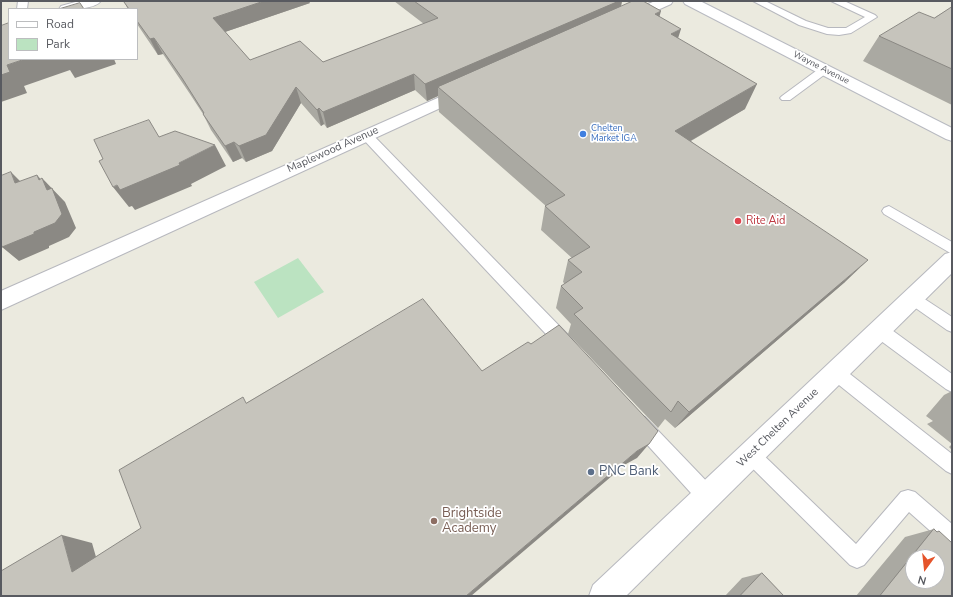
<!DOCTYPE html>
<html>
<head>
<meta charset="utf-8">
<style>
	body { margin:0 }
	#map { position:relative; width:953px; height:597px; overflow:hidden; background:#ebeadf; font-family:"Nunito Sans",sans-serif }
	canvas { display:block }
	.frame { position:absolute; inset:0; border:2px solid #585a60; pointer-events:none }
	.legend { position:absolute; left:8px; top:8px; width:130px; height:52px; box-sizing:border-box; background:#fff; border:1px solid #bcbdbf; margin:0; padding:5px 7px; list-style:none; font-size:12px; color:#585a60 }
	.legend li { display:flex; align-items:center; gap:8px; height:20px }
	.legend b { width:20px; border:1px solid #bcbdbf }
	.north { position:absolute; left:905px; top:549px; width:40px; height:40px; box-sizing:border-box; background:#fff; border:1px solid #bcbdbf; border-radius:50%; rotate:195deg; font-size:11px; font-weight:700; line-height:16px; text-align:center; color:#585a60 }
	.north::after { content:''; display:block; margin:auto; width:14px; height:18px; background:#e5542b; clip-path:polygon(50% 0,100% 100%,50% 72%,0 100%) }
</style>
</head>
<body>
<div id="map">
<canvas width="953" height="597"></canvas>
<div class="frame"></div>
<ul class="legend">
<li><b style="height:5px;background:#fff"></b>Road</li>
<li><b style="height:11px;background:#bbe3c1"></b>Park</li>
</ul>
<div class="north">N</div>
</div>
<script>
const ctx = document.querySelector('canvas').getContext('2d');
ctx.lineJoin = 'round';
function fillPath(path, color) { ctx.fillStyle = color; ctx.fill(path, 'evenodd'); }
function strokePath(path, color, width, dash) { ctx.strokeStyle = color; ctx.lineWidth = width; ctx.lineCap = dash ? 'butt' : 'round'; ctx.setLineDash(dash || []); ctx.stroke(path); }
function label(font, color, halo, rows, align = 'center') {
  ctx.font = font + ' "Nunito Sans",sans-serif'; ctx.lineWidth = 3.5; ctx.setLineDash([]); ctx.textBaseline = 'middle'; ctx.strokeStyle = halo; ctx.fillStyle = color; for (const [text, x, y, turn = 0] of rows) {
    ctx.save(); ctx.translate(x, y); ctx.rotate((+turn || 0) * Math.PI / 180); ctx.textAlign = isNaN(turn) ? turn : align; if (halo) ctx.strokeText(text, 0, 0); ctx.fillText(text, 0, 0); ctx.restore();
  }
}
const green = new Path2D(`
	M298 258 324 292 278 318 254 282Z`);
const service = new Path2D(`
	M18 1H28L27 9H17Z
	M753 1H765L806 21 828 28H846L865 17 831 1H844L875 15 877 17 851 33 839 35 827 34 799 25Z
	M824 67 828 68 829 70 828 72 790 100H782L780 98 782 96 820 68Z
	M366 131 370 132 572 339 574 344 572 349 566 351 560 349 362 138 360 135 362 132Z
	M889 206 952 242V254L884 214 882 211 884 208Z
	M912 292 917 294 952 317V332L947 330 907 302 905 298 907 294Z
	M879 323 885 325 952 374V392L946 389 873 335 871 330 873 325Z
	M835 365 841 367 952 454V474L946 471 829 377 827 372 829 367Z
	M639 415 645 417 714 489 716 496 714 503 707 505 700 503 633 429 630 423 633 417Z
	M750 445 756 448 856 544 901 492 908 490 915 492 952 524V547L945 544 909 512 864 565 857 568 850 565 744 460 741 454 744 448Z`);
const minor = new Path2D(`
	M79 1H101C94 10 70 9 59 9L61 6Z
	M655 1H673L671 4 631 22 626 23 621 22 619 19 621 16Z
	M467 85 473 87 475 90 473 93 1 310V291Z`);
const tertiary = new Path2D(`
	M952 252V273L626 596H589L593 585 945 254Z`);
const secondary = new Path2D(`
	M683 1H700L952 128V141L946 139 685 4Z`);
const wall = new Path2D(`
	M394 1H622L621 7 660 17 678 39 745 109 691 141 845 282 675 428 665 419 658 428 568 334 571 324 556 308 561 286 565 284 563 282 568 260 572 258 541 230 545 206H546L439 112 438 96 427 101 415 90 327 128 324 124 321 126 301 103 272 151 246 162 242 158 233 162 211 130 203 114 190 94 163 54 158 55 137 24V9H128L124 2 310 3 225 32 250 60 323 62 424 24Z
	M952 7V105L863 61 879 36 934 18Z
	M952 391V444L927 424 933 421 926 416 944 395Z
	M952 444V450L949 447Z
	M934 529 937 532 939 531 952 596H856L905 537Z
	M762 573 784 596H725L742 578Z`);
const shadedWall = new Path2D(`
	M264 1H309L310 3 219 34 213 18Z
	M607 1H622L619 15 438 87V96L427 101 425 84Z
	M661 11 654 36 655 14Z
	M681 29 673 54 671 34Z
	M154 38 163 54 158 55 150 39Z
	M25 59H114L116 64 75 78 70 70 24 86 27 93 1 102V75L7 65Z
	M414 74 415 90 327 128 323 112Z
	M757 84 745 109 666 155 675 131Z
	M296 87 301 103 272 151 246 162 239 146Z
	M319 108 324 124 321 126 317 110Z
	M234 142 242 158 233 162 225 146Z
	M215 145 226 166 191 184 192 186 135 210 132 206 129 207 113 187 179 163Z
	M11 172 26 187 15 183Z
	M37 175 44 183 42 178 65 202 76 228 69 237 49 246V248L19 261 2 247 34 232 47 190 39 180Z
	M868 260 845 282 675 428 689 412Z
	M649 444 637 458 626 464 471 596H466L637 451Z
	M62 535 92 543 102 578 72 572Z`);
const building = new Path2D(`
	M128 1H264L213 18 250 60 300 41 323 62 438 18 414 1H619L425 84 414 74 323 112 319 108 317 110 296 87 266 135 239 146 234 142 225 146 203 114 204 113 182 78 154 38 150 39 137 21V9H129L124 2Z
	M633 1H643L661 11 655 14 681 29 671 34 757 84 675 131 868 260 689 412 678 401 671 412 574 314 583 308 561 286 582 272 568 260 590 247 545 206 565 195 438 87Z
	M80 3 84 9H59Z
	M952 7V69L879 36 919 12 934 18Z
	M9 23V59H25L7 65 10 72 1 75V26Z
	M149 120 159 137 175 131 215 145 179 163 180 165 120 190 117 185 113 187 99 161 103 159 94 140Z
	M11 172 15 183 37 175 39 180 42 178 47 190 52 188 62 214 55 223 34 232V234L2 247 1 243V176Z
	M423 299 482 371 528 342 531 344 559 325 658 431 649 444 637 451 466 596H1V571L62 535 72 572 141 528 119 470 243 397 246 403Z
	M934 529 937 532 939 531 952 543V596H880ZM913 557H937V581H913Z
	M762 573 784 596H740Z`);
const markers = [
	[583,134,4,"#3f7fe0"],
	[738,221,4,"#e0444e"],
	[591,472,4,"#5c6f8a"],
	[434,521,4,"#8d6e63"]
];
const farStreetnames = [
	["Wayne Avenue",821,68,27]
];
const farShopnames = [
	["Chelten",591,129],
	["Market IGA",591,139]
];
const streetNames = [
	["Maplewood Avenue",333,150,-24],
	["West Chelten Avenue",778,428,-44]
];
const healthNames = [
	["Rite Aid",746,221]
];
const nearServicenames = [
	["PNC Bank",599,472]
];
const nearEducationnames = [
	["Brightside",442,514],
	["Academy",442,529]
];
fillPath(green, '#bbe3c1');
strokePath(service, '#b7b8be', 2);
strokePath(minor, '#b7b8be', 2);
strokePath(tertiary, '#b7b8be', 2);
strokePath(secondary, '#b8bac1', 2);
fillPath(service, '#fff');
fillPath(minor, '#fff');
fillPath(tertiary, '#fff');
fillPath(secondary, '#fff');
fillPath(wall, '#aaa9a2');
fillPath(shadedWall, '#8b8984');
fillPath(building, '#c6c4bc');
strokePath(building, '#8b8984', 1);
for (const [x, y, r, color] of markers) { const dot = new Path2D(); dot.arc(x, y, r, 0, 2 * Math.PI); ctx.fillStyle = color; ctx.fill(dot); strokePath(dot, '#fff', 1.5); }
label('9px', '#585a60', '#fff', farStreetnames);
label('9px', '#366cbe', '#fff', farShopnames, 'left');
label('11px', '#585a60', '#fff', streetNames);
label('11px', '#be3a42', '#fff', healthNames, 'left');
label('13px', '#4e5e75', '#fff', nearServicenames, 'left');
label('13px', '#785e54', '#fff', nearEducationnames, 'left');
</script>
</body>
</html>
